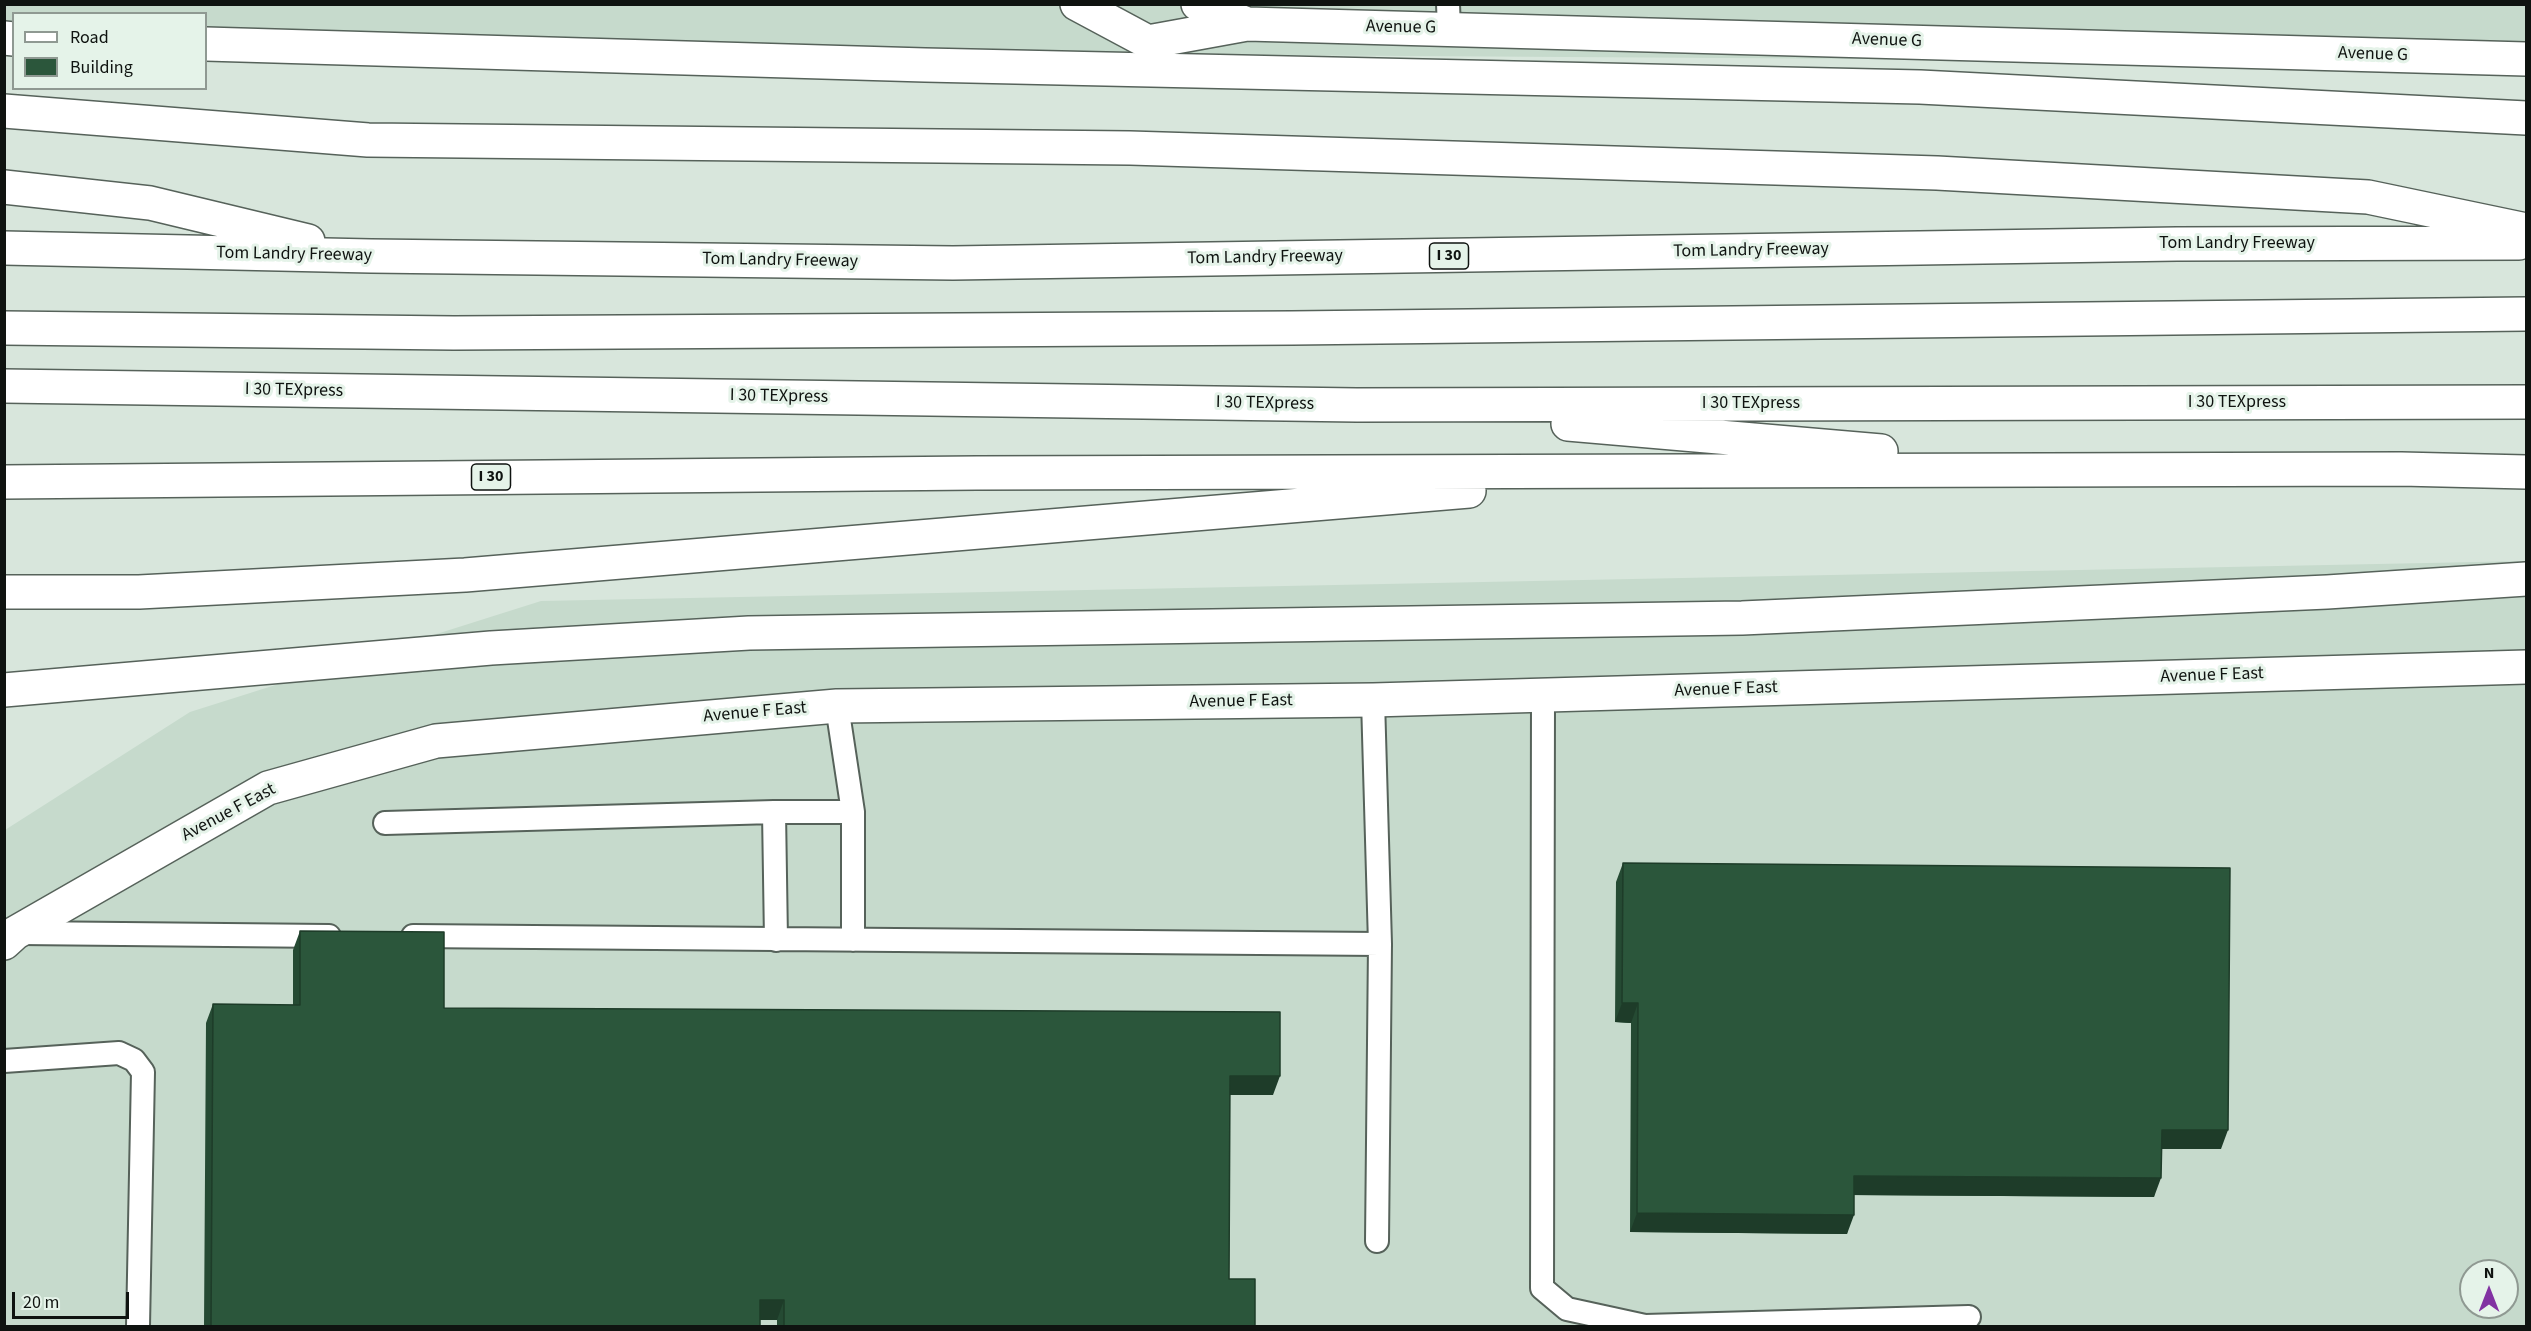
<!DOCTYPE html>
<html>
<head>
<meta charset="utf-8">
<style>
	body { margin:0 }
	#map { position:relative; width:2531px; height:1331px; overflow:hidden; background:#d8e6dc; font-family:"Source Sans 3",sans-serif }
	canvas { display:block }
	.frame { position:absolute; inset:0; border:6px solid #0f1310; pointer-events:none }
	.legend { position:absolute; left:12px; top:12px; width:195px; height:78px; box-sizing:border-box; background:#e5f3e9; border:2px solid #8f9992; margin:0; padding:8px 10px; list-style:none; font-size:18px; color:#0f1310 }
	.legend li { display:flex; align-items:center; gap:12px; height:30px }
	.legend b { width:30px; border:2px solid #8f9992 }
	.north { position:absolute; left:2459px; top:1259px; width:60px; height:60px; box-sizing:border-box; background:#e5f3e9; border:2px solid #8f9992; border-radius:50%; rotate:0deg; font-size:16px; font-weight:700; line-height:24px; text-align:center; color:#0f1310 }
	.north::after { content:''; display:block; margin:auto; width:21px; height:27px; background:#8132a2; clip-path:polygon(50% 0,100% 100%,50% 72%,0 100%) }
	.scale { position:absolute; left:12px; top:1292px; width:117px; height:27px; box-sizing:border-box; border:3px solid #0f1310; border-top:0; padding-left:8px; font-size:18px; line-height:21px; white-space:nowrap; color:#0f1310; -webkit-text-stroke:4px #e5f3e9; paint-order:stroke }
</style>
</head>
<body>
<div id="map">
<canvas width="2531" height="1331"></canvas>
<div class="frame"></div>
<ul class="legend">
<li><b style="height:8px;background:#fff"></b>Road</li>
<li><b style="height:16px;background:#2b563b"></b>Building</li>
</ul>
<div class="north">N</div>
<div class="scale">20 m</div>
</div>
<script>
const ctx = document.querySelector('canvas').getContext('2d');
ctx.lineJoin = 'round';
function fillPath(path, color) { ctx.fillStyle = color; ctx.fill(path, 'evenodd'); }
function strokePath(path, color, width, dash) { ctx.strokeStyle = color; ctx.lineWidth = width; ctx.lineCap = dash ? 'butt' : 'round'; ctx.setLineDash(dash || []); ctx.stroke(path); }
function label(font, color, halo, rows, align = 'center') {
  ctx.font = font + ' "Source Sans 3",sans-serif'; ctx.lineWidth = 6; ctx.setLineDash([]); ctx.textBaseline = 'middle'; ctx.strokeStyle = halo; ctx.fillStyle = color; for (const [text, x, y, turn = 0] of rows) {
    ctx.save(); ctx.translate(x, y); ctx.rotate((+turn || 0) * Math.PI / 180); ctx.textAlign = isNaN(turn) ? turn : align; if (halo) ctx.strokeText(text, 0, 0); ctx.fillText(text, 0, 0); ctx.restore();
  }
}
const built = new Path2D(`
	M2526 4V63L449 50 206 53V14H14L13 56H5L4 5Z
	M2526 561V1326H5V830L190 712 541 601ZM2471 1271H2507V1307H2471Z`);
const service = new Path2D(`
	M1448 4 1449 29
	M1543 696 1542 1288 1567 1309 1645 1326 1969 1317
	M1373 700 1380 944 1377 1241
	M837 706 853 812V940
	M774 812 776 940
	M385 823 774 812H853
	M20 933 329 936
	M413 936 1380 944
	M4 1061 119 1053 134 1060 143 1072 138 1326`);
const minor = new Path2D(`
	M1077 4 1148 42 1247 24 2526 59
	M1198 4 1247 24
	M4 943 15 933 268 788 436 741 837 706 1373 700 2526 667`);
const motorway = new Path2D(`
	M4 38 14 39
	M206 44 925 65 1920 87 2526 118
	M4 111 368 140 1130 148 1937 173 2368 197 2526 230
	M4 187 150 203 308 241
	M4 248 371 256 953 263 2177 244 2519 243
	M4 328 454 333 1292 328 2526 314
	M4 386 1357 405 2526 402
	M1568 424 1881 451
	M4 482 977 473 2401 469 2526 472
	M4 592H139L465 575 1469 491
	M4 690 491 648 749 633 1742 618 2327 592 2526 579`);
const wall = new Path2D(`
	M1623 863 2221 1149H2161L2154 1197 1854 1195 1847 1234 1630 1232 1631 1023 1615 1022 1616 882Z
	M300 931 444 1008 1273 1095H1230L1229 1279 1255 1326H777V1320H760V1326H204L206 1023 213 1004 293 1005V950Z`);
const shadedWall = new Path2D(`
	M1622 1003H1638L1631 1023 1615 1022Z
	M1230 1076H1280L1273 1095H1223Z
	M2162 1130H2228L2221 1149H2155Z
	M1854 1176 2161 1178 2154 1197 1847 1195Z
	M1637 1213 1854 1215 1847 1234 1630 1232Z
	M760 1300H784L777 1320H753Z`);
const building = new Path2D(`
	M1623 863 2230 868 2228 1130H2162L2161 1178 1854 1176V1215L1637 1213 1638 1003H1622Z
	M300 931 444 932V1008L1280 1012V1076H1230L1229 1279H1255V1326H784V1300H760V1326H211L213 1004 300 1005Z`);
const shields = [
	[1449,256,39],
	[491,477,39]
];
const shieldNames = [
	["I 30",1449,256],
	["I 30",491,477]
];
const streetNames = [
	["Avenue G",1401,28,1],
	["Avenue G",1887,41,2],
	["Avenue G",2373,55,2],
	["Tom Landry Freeway",2237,244],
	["Tom Landry Freeway",1751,251,-1],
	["Tom Landry Freeway",294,255,1],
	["Tom Landry Freeway",1265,258,-1],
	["Tom Landry Freeway",780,261,1],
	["I 30 TEXpress",294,391,1],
	["I 30 TEXpress",779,397,1],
	["I 30 TEXpress",2237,403],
	["I 30 TEXpress",1265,404,1],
	["I 30 TEXpress",1751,404],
	["Avenue F East",2212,676,-2],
	["Avenue F East",1726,690,-2],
	["Avenue F East",1241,702,-1],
	["Avenue F East",755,713,-5],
	["Avenue F East",229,813,-28]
];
fillPath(built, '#c6dacc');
strokePath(service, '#56625a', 26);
strokePath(minor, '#56625a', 36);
strokePath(motorway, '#56625a', 36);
strokePath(service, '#fff', 22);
strokePath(minor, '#fff', 33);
strokePath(motorway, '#fff', 33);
fillPath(wall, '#254a33');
fillPath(shadedWall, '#1e3c29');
fillPath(building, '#2b563b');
strokePath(building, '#1e3c29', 1.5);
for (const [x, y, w] of shields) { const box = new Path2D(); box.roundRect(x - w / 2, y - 13, w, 26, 4.5); ctx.fillStyle = '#e5f3e9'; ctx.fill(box); strokePath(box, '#0f1310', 1.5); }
label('bold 16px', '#0f1310', null, shieldNames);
label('18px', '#0f1310', '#e5f3e9', streetNames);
</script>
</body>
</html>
